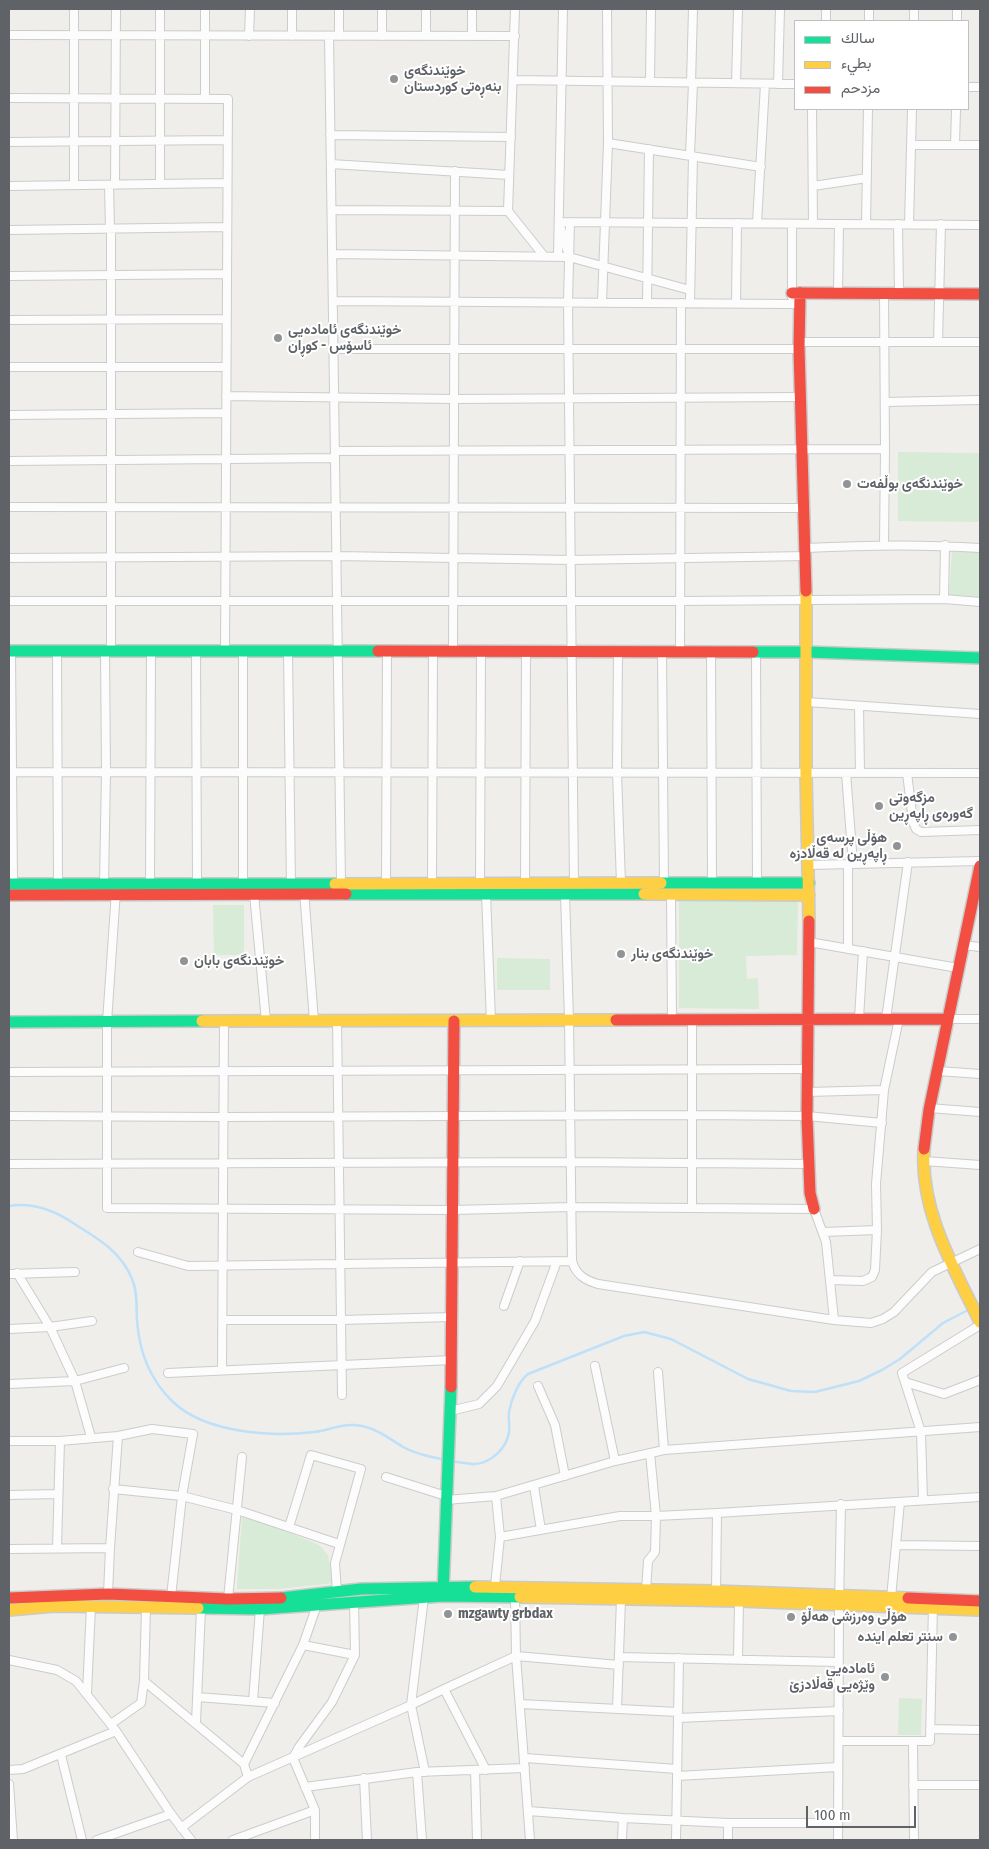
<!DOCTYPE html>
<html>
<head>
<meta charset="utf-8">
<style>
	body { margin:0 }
	#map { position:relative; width:989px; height:1849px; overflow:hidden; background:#efeeea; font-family:"Fira Sans Condensed",Vazirmatn,sans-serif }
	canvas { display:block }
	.frame { position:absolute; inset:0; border:10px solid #5f6368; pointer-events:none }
	.legend { position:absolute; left:794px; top:20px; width:175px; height:90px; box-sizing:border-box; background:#fff; border:1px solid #bfc1c3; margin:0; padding:6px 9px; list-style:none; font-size:15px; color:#5f6368 }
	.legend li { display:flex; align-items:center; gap:10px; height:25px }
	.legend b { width:25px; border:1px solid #bfc1c3 }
	.scale { position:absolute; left:806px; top:1806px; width:110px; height:22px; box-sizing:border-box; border:2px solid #5f6368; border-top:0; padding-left:6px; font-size:15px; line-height:18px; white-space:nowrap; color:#5f6368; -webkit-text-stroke:4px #fff; paint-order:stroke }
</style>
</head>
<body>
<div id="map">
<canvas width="989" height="1849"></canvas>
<div class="frame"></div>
<ul class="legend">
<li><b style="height:6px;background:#16e098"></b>سالك</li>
<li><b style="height:6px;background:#ffcf43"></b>بطيء</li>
<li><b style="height:6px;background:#f24e42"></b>مزدحم</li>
</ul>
<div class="scale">100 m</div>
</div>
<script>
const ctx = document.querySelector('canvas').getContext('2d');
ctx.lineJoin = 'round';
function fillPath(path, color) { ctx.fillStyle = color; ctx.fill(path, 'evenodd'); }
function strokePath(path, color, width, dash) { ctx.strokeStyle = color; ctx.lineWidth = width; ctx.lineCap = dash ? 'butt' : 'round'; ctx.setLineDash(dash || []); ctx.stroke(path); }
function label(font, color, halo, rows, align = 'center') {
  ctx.font = font + ' "Fira Sans Condensed",Vazirmatn,sans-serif'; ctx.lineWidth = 4; ctx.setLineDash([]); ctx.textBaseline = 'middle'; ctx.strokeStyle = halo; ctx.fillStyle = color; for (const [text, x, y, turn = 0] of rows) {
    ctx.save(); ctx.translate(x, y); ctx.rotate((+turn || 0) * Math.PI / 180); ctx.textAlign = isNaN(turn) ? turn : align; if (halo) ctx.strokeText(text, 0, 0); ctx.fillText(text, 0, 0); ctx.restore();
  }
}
const green = new Path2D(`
	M898 452 980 453V522L898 521Z
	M952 550 980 553V597L949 595Z
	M679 900H798L797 955 746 956 747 979 758 978 759 1009 679 1008Z
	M213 905H244V955H214Z
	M497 958 550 959V990H497Z
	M242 1517 261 1521 319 1545 328 1555 334 1583 280 1589H237Z
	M899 1698 922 1699 921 1735H898Z`);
const stream = new Path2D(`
	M9 1206C34 1202 56 1211 76 1225 99 1239 122 1253 132 1279 138 1292 136 1307 137 1320 139 1351 150 1380 173 1402 206 1433 270 1437 314 1432 330 1430 346 1422 362 1426 377 1429 390 1439 403 1447 416 1454 431 1457 446 1460
	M451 1461C459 1462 467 1464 475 1464 491 1463 507 1448 509 1432 510 1425 508 1418 509 1412 511 1400 518 1382 528 1374L624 1336 644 1332 671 1339 748 1379 791 1391 815 1392 859 1381 882 1370 900 1359 943 1323 970 1309`);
const street = new Path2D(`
	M205 9V99
	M339 9V36
	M382 9V36
	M472 9V36
	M515 9 508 211 544 256
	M826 21V9
	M869 21V9
	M914 21V9
	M957 21V9
	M9 35 515 36
	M249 36 250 9
	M292 36V9
	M329 36 341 883
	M426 36V9
	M514 80 795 84
	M650 82 651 9
	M691 83 693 9
	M736 83 738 9
	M778 84 780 9
	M968 87H980
	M9 98 228 99 225 651
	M812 109 813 224
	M330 135 511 137
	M9 142 227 140
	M608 143 761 167
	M912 145H980
	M955 145 956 109
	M690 155 693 83
	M331 164 509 175
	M160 184V9
	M74 185V9
	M109 185 110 229
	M115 185 116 9
	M9 186 227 183
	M813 186 867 178
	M332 210 508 211
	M570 222 568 302 574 883
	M757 223 765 84
	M866 224 868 109
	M898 224 899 293
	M909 224 912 109
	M111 229V652
	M9 230 227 227
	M567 250 559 222 980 225
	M332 254 569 257 690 290
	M558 256 563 9
	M9 276 227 274
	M838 293 839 224
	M792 297V224
	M333 301 791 304H795L798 296
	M602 302 608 143 607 9
	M647 303 649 149
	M690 303 693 156
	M736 303 737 223
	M9 320 226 319
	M799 342H980
	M938 342 941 224
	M334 349H799
	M9 367H226
	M226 396 454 399 800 397
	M885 402 980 400
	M9 415 226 413
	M335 451 885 449
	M9 461 335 458
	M9 507 805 508
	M884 544 885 449 884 293
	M806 548C864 545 922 544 980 548
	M9 558 337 556 571 560 806 556
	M944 599 945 545
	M9 601H680L944 599 980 602
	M11 651 13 884
	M57 651 58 884
	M196 651 197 884
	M243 651V884
	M288 652 291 887
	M453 652 455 171
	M618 652 617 773 621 883
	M662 652 664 883
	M680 652 681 303
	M711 652 712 883
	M756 652 757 883
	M807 702 980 714
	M859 706 860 773
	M9 772 980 773
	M846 773 853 864
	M907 773 913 822 916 829 921 832 980 830
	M809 865 980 861
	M150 883 151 651
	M386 883 387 652
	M432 883 433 652
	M480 883 481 652
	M525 883 526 652
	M104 884 106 772 105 651
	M116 891 107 1022V1208L453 1210 571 1207 814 1209 826 1242 834 1320
	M304 891 314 1021
	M254 894 266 1021
	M486 894 491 1021
	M565 894 569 1020 572 1261C576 1275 585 1280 598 1284L834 1320 871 1323 883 1319 894 1312 932 1272 980 1249
	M671 895 672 1020
	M809 942 958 968
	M963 945 980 947
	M848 949V864
	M859 1019 863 951
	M886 1019 908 862
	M948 1019H980
	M692 1020V1208
	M337 1021 342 1395
	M938 1071 980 1074
	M9 1072 807 1069
	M807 1092 884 1090
	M929 1108 980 1112
	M9 1116 223 1117 692 1115 807 1116 882 1123
	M924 1161 980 1165
	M9 1164 571 1162 809 1164
	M823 1232 877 1230
	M138 1252 188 1266 572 1261
	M17 1273 50 1327 75 1381 91 1437
	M9 1274 75 1272
	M830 1280 863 1281 872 1277 875 1270 877 1230 876 1184 884 1090 899 1019
	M504 1306 520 1261
	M222 1320H341L453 1317
	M9 1329 50 1327 92 1321
	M595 1366 615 1461
	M222 1370 224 1022
	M658 1372 664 1450
	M168 1373 452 1360
	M905 1382 944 1394 980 1380
	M9 1384 75 1381 124 1368
	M538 1386 555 1425 565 1476
	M450 1411 479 1404 497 1386 535 1321 557 1261
	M9 1441H60L118 1436 152 1429 193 1434 182 1496 171 1597
	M386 1477 446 1496
	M534 1486 541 1530
	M113 1489 182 1496 237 1510 339 1544
	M9 1495 58 1494
	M446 1500 496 1496 615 1461 664 1450 980 1427
	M923 1500 921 1432 902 1373 980 1325
	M289 1527 311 1455 361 1469 335 1563 337 1592
	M500 1537 620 1516H656L717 1513 980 1497
	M896 1545 980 1546
	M57 1548 60 1441
	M110 1548 118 1436
	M9 1549 110 1548 108 1594
	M495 1586 500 1537 496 1496
	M646 1590 648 1561 655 1552 656 1516 650 1453
	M716 1591 717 1513
	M515 1596 516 1656 530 1840
	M424 1597 411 1705 425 1772
	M891 1598 900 1502
	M228 1599 242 1457
	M303 1645 355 1655
	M619 1657 839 1662
	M738 1659 739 1601
	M9 1660 57 1670 76 1681 116 1731 171 1814 191 1840
	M144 1681 244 1764
	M444 1689 486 1770
	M87 1693 91 1606
	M197 1697 275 1703
	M253 1701 260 1609
	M520 1704 678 1712
	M617 1709 621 1599
	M678 1718 839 1711
	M196 1722 201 1609
	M111 1724 141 1703 144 1681 146 1608
	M930 1729 980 1730
	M839 1741H930L933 1605
	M913 1741 914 1840
	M61 1755 82 1840
	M525 1758 677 1769
	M9 1770 23 1769 116 1731
	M475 1770 477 1840
	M417 1772 422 1840
	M677 1776 838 1767
	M248 1777 244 1764 303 1645 317 1605
	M364 1778 367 1840
	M9 1784 13 1840
	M913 1785H980
	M305 1787 417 1772 525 1768
	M528 1811 623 1818 728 1823H838
	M181 1828 248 1777 411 1705 444 1689 516 1656 619 1665
	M97 1840 171 1814
	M233 1840 315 1810
	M315 1840V1810L293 1758 299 1747 332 1702 355 1655 354 1601
	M622 1840 623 1818
	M676 1840 679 1658
	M728 1840V1823
	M838 1840 839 1605 841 1504`);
const fast = new Path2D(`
	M9 651H378
	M753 652H807L980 658
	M661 883H809
	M9 884H335
	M346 894H644
	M9 1022 202 1021
	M443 1594 451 1387
	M281 1598 361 1589 475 1587
	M198 1608 260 1609 443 1596 520 1597`);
const slow = new Path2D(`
	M806 591V773L809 921
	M335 884 661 883
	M644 894 809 895
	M202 1021 616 1020
	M924 1149C920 1212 954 1268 980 1322
	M475 1587 716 1591 908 1598
	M520 1597 739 1601 980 1610
	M9 1610 54 1606 198 1608`);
const jam = new Path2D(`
	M792 293 980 294
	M800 293 799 349 806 591
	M378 651 753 652
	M9 895 346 894
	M809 921 807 1116 810 1193 814 1209
	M616 1020 948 1019
	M924 1149 929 1110 980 866
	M451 1387 454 1021
	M9 1598 108 1594 228 1599 281 1598
	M908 1598 980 1601`);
const markers = [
	[394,79,5,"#919496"],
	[278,338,5,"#919496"],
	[847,484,5,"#919496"],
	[879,806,5,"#919496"],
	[897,846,5,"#919496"],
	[621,954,5,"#919496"],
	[184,961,5,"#919496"],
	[448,1614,5,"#919496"],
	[791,1617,5,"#919496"],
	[953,1637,5,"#919496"],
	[885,1677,5,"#919496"]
];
const poiNames = [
	["خوێندنگەی",404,71],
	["بنەڕەتی کوردستان",404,87],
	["خوێندنگەی ئامادەیی",288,330],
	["ئاسۆس - کوڕان",288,346],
	["خوێندنگەی بوڵفەت",857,484],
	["مزگەوتی",889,798],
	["گەورەی ڕاپەڕین",889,814],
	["هۆڵی پرسەی",887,838,"right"],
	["ڕاپەڕین لە قەڵادزە",887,854,"right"],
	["خوێندنگەی بنار",631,954],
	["خوێندنگەی بابان",194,961],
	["mzgawty grbdax",458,1614],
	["ھۆڵی وەرزشی ھەڵۆ",801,1617],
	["سنتر تعلم اينده",943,1637,"right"],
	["ئامادەیی",875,1669,"right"],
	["وێژەیی قەڵادزێ",875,1685,"right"]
];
fillPath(green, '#d8ebd6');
strokePath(stream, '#bfe0f9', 2.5);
strokePath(street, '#cbcccc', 10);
strokePath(fast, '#cacacb', 14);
strokePath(slow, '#cacacb', 14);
strokePath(jam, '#cacacb', 14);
strokePath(street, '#fdfcfc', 8);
strokePath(fast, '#16e098', 11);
strokePath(slow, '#ffcf43', 11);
strokePath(jam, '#f24e42', 11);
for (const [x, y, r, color] of markers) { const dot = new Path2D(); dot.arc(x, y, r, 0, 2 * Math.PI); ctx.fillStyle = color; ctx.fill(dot); strokePath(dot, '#fff', 2); }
label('bold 14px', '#5f6368', '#fff', poiNames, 'left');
</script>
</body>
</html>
